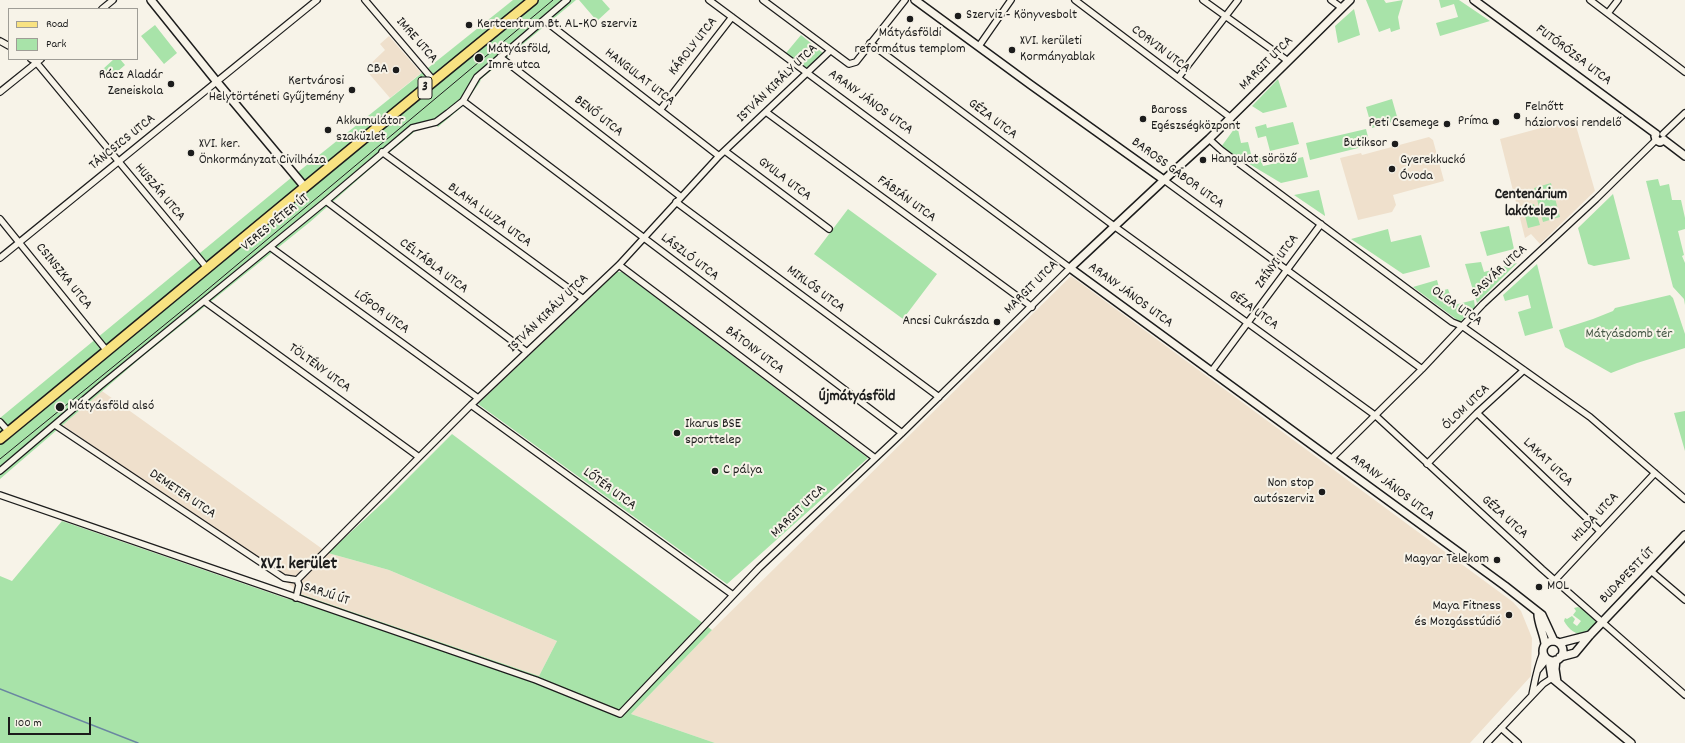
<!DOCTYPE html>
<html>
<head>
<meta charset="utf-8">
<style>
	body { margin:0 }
	#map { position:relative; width:1685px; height:743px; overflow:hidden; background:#f7f3e8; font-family:Dekko,sans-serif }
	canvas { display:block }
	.legend { position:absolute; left:8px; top:8px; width:130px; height:52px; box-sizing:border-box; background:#f7f3e8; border:1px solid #9f9d96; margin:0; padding:5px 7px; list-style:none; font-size:12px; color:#1c1c1c }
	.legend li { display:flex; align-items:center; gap:8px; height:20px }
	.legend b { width:20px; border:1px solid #9f9d96 }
	.scale { position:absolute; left:8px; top:717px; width:83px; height:18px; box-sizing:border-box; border:2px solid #1c1c1c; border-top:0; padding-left:5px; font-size:12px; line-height:14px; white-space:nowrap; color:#1c1c1c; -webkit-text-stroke:3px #f7f3e8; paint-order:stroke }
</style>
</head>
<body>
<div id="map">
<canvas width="1685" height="743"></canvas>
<ul class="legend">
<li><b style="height:5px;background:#f8e281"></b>Road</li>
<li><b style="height:11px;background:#a8e3a9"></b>Park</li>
</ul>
<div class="scale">100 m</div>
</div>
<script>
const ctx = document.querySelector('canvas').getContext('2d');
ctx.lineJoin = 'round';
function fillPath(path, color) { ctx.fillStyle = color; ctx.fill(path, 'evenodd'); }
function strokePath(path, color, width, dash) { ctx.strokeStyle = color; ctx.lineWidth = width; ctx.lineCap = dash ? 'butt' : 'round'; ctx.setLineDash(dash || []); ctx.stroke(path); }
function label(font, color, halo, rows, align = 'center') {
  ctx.font = font + ' Dekko,sans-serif'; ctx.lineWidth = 4; ctx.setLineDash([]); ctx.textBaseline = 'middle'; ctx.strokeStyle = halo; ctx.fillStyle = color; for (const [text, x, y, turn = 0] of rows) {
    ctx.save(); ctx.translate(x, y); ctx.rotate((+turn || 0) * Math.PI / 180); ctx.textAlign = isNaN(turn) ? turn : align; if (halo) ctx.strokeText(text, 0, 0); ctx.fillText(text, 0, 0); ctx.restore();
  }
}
const built = new Path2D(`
	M389 36 421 73 390 98 365 69 385 50 380 44Z
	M1567 121 1576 126 1595 191 1540 244 1531 234 1525 238 1500 139Z
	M1429 137 1433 140 1444 181 1393 195 1396 205 1392 212 1358 220 1340 158 1361 153 1362 155Z
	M1071 276 1513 602 1521 611 1532 638 1531 676 1470 743H715L631 714 712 630Z
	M102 391 328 553 389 570 557 641 539 676 294 592 293 587 63 425Z`);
const green = new Path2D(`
	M513 0H576L481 79 480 82 463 106 438 127 436 125 419 128 379 161 310 222 143 356 0 479V418L303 168Z
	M579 0H602L610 9 597 21Z
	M1366 0H1384L1386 3 1403 0 1398 17 1400 29 1391 32 1390 28 1379 32Z
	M1439 0H1459L1490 21 1440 36 1436 23 1458 17 1454 4 1441 8Z
	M1354 9 1360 35 1338 43 1335 26Z
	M155 25 177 53 164 64 141 36Z
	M801 35 823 53 807 68 786 53Z
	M114 59H120L125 65 110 78 103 69Z
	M1278 79 1287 107 1263 113 1252 106Z
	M1392 99 1398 120 1372 128 1366 107Z
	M1293 122 1299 144 1270 151 1266 136 1258 138 1255 127 1266 124 1267 128Z
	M1237 125 1241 143 1248 142 1252 158 1260 157 1263 166 1303 157 1308 177 1281 183 1221 147Z
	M1366 129 1370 145 1310 160 1306 143Z
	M1658 179 1660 186 1669 184 1672 200H1681L1685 218V229L1678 231 1684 255 1682 256 1685 263V305L1684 299 1673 287 1646 181Z
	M1551 183 1560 217 1543 222 1534 188Z
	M1319 190 1325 215V216L1294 195Z
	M1613 194 1630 259 1594 266 1588 264 1578 228Z
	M1534 204 1540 225 1528 228 1523 207Z
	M848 209 937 274 903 319 814 254Z
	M1509 226 1514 249 1487 256 1480 232Z
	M1388 229 1391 242 1421 235 1430 267 1403 274 1351 239Z
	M1481 262 1484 272 1517 263 1477 303 1465 264Z
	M1537 264 1553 328 1525 336 1518 312 1531 308 1528 295 1505 301 1503 295Z
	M617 272H622L868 458 727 584 478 404Z
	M1437 280 1440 291 1448 289 1454 305 1474 300 1475 307 1460 322 1413 287Z
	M1670 295 1673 298 1685 334V348L1637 363 1611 373 1565 347 1559 330 1593 319 1613 311 1615 308Z
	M1685 411V451L1674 413Z
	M452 434 712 630 631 714 715 743H0V576L12 581 62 521 288 599 294 592 539 676 557 641 389 570 328 553 388 498Z
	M1578 607 1584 610 1597 623 1588 635C1577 636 1569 630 1564 621L1565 618 1567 619 1572 616 1575 619 1573 623 1577 626 1581 621 1573 615 1576 611 1574 608Z`);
const stream = new Path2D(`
	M0 689 138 743`);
const minor = new Path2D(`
	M365 0 434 81
	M763 0 849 64 856 62 905 0
	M1075 0 1231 118
	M1203 0 1288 61
	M1331 0 1342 8
	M1590 0 1685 72
	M102 9 113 0
	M1608 13 1618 0
	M544 20 719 156
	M0 41 9 46
	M870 43 1114 226 1376 416 1542 569 1685 695
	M979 46 1011 0
	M500 57 681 197
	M31 59 36 62 208 269
	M1178 78 1238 0
	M0 92 41 59
	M463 101 902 433
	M660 110 732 17
	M766 112 1032 307
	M1663 134 1685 113
	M1209 139 1221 150 1452 322 1462 326 1590 417 1685 499
	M725 151 829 229
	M382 152 582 298
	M1164 180 1422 369
	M326 201 527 352
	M676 202 939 397
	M0 219 107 351
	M270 247 478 398
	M0 258 317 0
	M619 265 875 458
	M204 301 419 457
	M1211 372 1321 224
	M471 405 733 595
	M1477 413 1600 531
	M0 422 9 432
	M55 425 284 578 297 580
	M1331 459 1422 369 1483 304 1596 199 1656 140
	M1427 464 1477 413 1524 370
	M0 471 100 386 326 201 412 128 436 122 448 113 463 101 477 77 567 0
	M0 495 536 680 620 714 759 568 902 433 1070 268 709 0
	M1651 571 1685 600
	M1555 580 1655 473
	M296 598 299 585 297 580 471 405 619 265 719 156 830 51
	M1538 670 1547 659
	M1532 695C1535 680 1537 667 1543 653
	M1501 728 1518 743
	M1487 743 1543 684 1552 678`);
const tertiary = new Path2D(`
	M151 0 217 82 304 186
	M915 0 1031 85 1164 180
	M1350 0 1209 139 1164 180 1070 268 1505 586 1542 615 1554 641
	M1474 0 1656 134
	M1656 134 1655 136 1656 140 1660 142 1664 140
	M1664 140 1685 156
	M1538 612C1537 621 1544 634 1545 644
	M1543 651a10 10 0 1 1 20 0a10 10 0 1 1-20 0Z
	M1559 643 1590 635
	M1560 657 1575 653 1590 635 1685 535
	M1549 660 1552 678 1631 743
	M1556 660 1555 669 1557 682`);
const primary = new Path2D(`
	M0 439C178 293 354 145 533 0`);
const tram = new Path2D(`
	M0 459 195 300 553 0`);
const markers = [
	[958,16,4,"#1c1c1c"],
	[910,19,4,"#1c1c1c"],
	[469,25,4,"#1c1c1c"],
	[1012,50,4,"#1c1c1c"],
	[479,58,5,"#1c1c1c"],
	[396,70,4,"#1c1c1c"],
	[171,84,4,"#1c1c1c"],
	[352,90,4,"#1c1c1c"],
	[1517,116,4,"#1c1c1c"],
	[1143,119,4,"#1c1c1c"],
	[1496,122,4,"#1c1c1c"],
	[1447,124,4,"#1c1c1c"],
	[328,130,4,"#1c1c1c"],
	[1395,144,4,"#1c1c1c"],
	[191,153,4,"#1c1c1c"],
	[1203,160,4,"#1c1c1c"],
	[1392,169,4,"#1c1c1c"],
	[997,322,4,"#1c1c1c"],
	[60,407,5,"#1c1c1c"],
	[677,433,4,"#1c1c1c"],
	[715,471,4,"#1c1c1c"],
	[1322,492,4,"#1c1c1c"],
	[1497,560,4,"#1c1c1c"],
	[1539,587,4,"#1c1c1c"],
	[1509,615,4,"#1c1c1c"]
];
const shields = [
	[425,88,14]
];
const shieldNames = [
	["3",425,88]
];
const poiNames = [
	["Szerviz - Könyvesbolt",966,16],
	["Kertcentrum Bt. AL-KO szerviz",477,25],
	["Mátyásföldi",910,34,"center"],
	["református templom",910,50,"center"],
	["XVI. kerületi",1020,42],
	["Kormányablak",1020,58],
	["Mátyásföld,",488,50],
	["Imre utca",488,66],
	["CBA",388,70,"right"],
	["Rácz Aladár",163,76,"right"],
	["Zeneiskola",163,92,"right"],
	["Kertvárosi",344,82,"right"],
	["Helytörténeti Gyűjtemény",344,98,"right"],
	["Felnőtt",1525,108],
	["háziorvosi rendelő",1525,124],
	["Baross",1151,111],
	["Egészségközpont",1151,127],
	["Akkumulátor",336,122],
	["szaküzlet",336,138],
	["Príma",1488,122,"right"],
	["Peti Csemege",1439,124,"right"],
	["Butiksor",1387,144,"right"],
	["XVI. ker.",199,145],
	["Önkormányzat Civilháza",199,161],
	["Hangulat söröző",1211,160],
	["Gyerekkuckó",1400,161],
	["Óvoda",1400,177],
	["Ancsi Cukrászda",989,322,"right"],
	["Mátyásföld alsó",69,407],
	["Ikarus BSE",685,425],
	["sporttelep",685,441],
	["C pálya",723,471],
	["Non stop",1314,484,"right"],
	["autószerviz",1314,500,"right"],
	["Magyar Telekom",1489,560,"right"],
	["MOL",1547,587],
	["Maya Fitness",1501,607,"right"],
	["és Mozgásstúdió",1501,623,"right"]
];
const streetNames = [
	["IMRE UTCA",416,41,49],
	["KÁROLY UTCA",694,47,-52],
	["CORVIN UTCA",1160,50,37],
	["FUTÓRÓZSA UTCA",1573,56,37],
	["MARGIT UTCA",1267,64,-45],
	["HANGULAT UTCA",639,78,38],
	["ISTVÁN KIRÁLY UTCA",778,84,-44],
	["ARANY JÁNOS UTCA",870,103,36],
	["BENŐ UTCA",598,117,38],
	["GÉZA UTCA",992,120,37],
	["TÁNCSICS UTCA",123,143,-39],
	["BAROSS GÁBOR UTCA",1177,174,36],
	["GYULA UTCA",784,180,37],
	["HUSZÁR UTCA",159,193,50],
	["FÁBIÁN UTCA",906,200,36],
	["BLAHA LUJZA UTCA",489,216,36],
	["VERES PÉTER ÚT",276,223,-39],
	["LÁSZLÓ UTCA",689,258,37],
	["ZRÍNYI UTCA",1278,262,-54],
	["CÉLTÁBLA UTCA",433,267,37],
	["SASVÁR UTCA",1500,272,-43],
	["CSINSZKA UTCA",63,277,51],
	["MARGIT UTCA",1032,288,-45],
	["MIKLÓS UTCA",815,290,37],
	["ARANY JÁNOS UTCA",1130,296,36],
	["OLGA UTCA",1456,307,35],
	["GÉZA UTCA",1253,311,36],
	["LŐPOR UTCA",381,313,36],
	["ISTVÁN KIRÁLY UTCA",549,314,-44],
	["BÁTONY UTCA",754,351,37],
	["TÖLTÉNY UTCA",319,369,36],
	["ÓLOM UTCA",1467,408,-44],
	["LAKAT UTCA",1547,463,44],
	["ARANY JÁNOS UTCA",1392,488,37],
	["LŐTÉR UTCA",609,490,36],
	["DEMETER UTCA",182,495,34],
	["MARGIT UTCA",799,512,-44],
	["GÉZA UTCA",1504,518,42],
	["HILDA UTCA",1596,518,-47],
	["BUDAPESTI ÚT",1628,576,-46],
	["SARJÚ ÚT",326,595,18]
];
const parkNames = [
	["Mátyásdomb tér",1629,335]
];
const neighbourhoodNames = [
	["Centenárium",1531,196],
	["lakótelep",1531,213],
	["Újmátyásföld",857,398]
];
const districtNames = [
	["XVI. kerület",299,566]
];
fillPath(built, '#efe0cc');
fillPath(green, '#a8e3a9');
strokePath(stream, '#6a86a1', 1.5);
strokePath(minor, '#1c1c1c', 8);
strokePath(tertiary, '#1c1c1c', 10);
strokePath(primary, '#1c1c1c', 12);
strokePath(minor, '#f7f3e8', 5.5);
strokePath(tertiary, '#f7f3e8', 7);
strokePath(primary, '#f8e281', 9);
strokePath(tram, '#1c1c1c', 1);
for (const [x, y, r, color] of markers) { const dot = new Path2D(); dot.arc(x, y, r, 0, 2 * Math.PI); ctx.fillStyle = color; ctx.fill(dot); strokePath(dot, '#f7f3e8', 1.5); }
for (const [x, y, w] of shields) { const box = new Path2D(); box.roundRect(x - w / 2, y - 11, w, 22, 3); ctx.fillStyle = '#f7f3e8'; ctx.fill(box); strokePath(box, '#1c1c1c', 1); }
label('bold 13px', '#1c1c1c', null, shieldNames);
label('14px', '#1c1c1c', '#f7f3e8', poiNames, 'left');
label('14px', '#1c1c1c', '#f7f3e8', streetNames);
label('14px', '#465846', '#f7f3e8', parkNames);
label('bold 15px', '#1c1c1c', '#f7f3e8', neighbourhoodNames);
label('bold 18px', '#1c1c1c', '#f7f3e8', districtNames);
</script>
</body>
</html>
